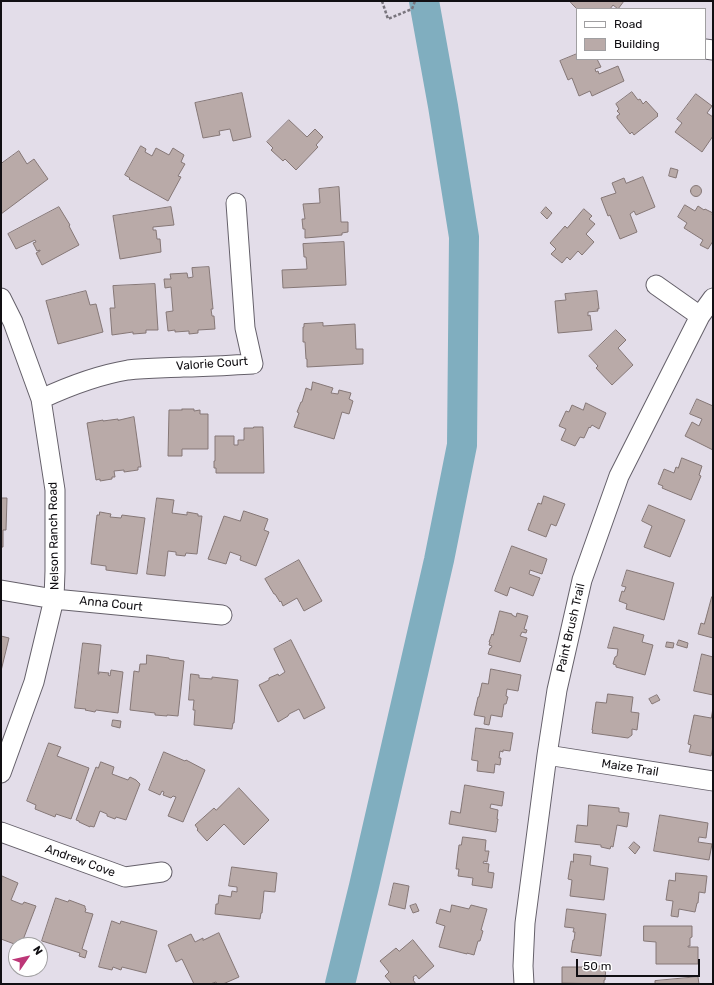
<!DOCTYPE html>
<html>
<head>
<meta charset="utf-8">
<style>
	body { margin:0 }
	#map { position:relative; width:714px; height:985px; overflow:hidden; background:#e3dde9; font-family:Rubik,sans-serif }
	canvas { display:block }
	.frame { position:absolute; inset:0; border:2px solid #110f13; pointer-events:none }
	.legend { position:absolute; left:576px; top:8px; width:130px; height:52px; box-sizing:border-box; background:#fff; border:1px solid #a09fa1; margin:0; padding:5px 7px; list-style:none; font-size:12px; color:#110f13 }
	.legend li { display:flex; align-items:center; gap:8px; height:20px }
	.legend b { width:20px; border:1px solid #a09fa1 }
	.north { position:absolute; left:8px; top:937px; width:40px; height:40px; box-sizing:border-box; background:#fff; border:1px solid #a09fa1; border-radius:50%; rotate:56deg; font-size:11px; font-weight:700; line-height:16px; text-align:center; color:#110f13 }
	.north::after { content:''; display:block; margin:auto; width:14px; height:18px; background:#bd3778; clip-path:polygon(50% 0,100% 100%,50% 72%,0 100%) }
	.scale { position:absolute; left:576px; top:959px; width:124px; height:18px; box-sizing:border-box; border:2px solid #110f13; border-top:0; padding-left:5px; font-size:12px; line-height:14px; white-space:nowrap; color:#110f13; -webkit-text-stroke:3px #fff; paint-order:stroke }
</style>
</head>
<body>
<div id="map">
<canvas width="714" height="985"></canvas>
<div class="frame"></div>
<ul class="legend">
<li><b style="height:5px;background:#fff"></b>Road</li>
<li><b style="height:11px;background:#b9aaa8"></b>Building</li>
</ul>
<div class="north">N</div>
<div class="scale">50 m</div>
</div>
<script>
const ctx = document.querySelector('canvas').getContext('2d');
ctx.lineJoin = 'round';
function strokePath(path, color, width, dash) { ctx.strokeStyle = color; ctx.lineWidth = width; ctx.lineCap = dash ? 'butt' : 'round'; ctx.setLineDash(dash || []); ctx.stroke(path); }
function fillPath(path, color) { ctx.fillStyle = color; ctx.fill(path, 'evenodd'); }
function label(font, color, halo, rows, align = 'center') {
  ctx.font = font + ' Rubik,sans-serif'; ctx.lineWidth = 3.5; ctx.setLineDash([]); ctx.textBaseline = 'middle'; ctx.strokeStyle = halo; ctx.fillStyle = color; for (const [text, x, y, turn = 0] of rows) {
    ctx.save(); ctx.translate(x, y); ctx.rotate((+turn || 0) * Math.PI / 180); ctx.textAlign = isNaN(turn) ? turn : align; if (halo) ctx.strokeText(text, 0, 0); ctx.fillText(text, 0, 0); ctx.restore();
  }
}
const river = new Path2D(`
	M340 984 364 886 439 560 462 445 464 237 443 106 424 1`);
const building = new Path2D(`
	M570 1H624L618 9 613 5 610 9H577L572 4Z
	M577 54V59H597L601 67 595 69 596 72 598 71 599 74 618 66 624 81 592 96 590 91 579 96 572 78 568 80 560 61Z
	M632 92 638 100 640 99 643 104 646 101 658 114 657 115 658 116 634 135 632 132 630 134 617 118V116L620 114 617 111 619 109 616 104Z
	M242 93 251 137 233 141 230 129 219 131 220 135 203 138 195 103Z
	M696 94 712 106 707 113 713 117V136L702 152 675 132 682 123 677 119Z
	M289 120 307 137 315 129 323 137 316 145 318 147 296 170 285 159 283 161 271 150 273 148 267 142Z
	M141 146 146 149 145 152 152 156 156 148 169 155 173 148 184 155 181 162 185 164 178 176 181 177 168 201 129 179 130 178 125 175Z
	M19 151 27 164 34 159 48 179 1 214V164Z
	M671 168 678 170 676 178 669 176Z
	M643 177 655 207 636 215 634 211 630 214 637 232 620 239 610 215 608 216 601 198 616 193 612 183 624 178 626 183Z
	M690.5 191a5.5 5.5 0 1 1 11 0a5.5 5.5 0 1 1-11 0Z
	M339 187 341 222H348V232L342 233V235L305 238V229H303L302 219H305L303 204 320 203 319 189Z
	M685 205 695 211 698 206 704 210 705 209 713 213 712 215 713 216V241L708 249 700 245 703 240 684 228 687 223 678 217Z
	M59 207 70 225 69 226 79 245 42 265 36 253 40 251V250L37 251 33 243 36 242 35 240 16 249 8 234Z
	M171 207 174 225 153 227V230H156L157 239H160L161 252 120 259 113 216Z
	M546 207 552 213 547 219 541 213Z
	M584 209 592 216 589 219 595 224 586 234 594 242 582 255 578 251 570 260 567 257 562 263 551 254 556 249 550 243 565 226 567 228Z
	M344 242 346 285 283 288 282 270 307 269 306 257H304L303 244Z
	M209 267 213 309H211L212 316H214L215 329 198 330V333L189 334V331L175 332V330L168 331 166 312 173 311 171 287 165 288 164 279H171L170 274 187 273 188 278 193 277 192 268Z
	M155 284 158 330H146V333L133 334V332L112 335 110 308H115L113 286Z
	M86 291 90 305 96 304 103 332 58 344 46 301Z
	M597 291 599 309H597L598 311 588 312V316L590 315 592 330 558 333 555 301 566 300 565 294Z
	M323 323V326L355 324 356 349H363V364L307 367V359H306L305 342H303V327H304V324Z
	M616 330 626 340 618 348 633 365 612 385 596 368 598 366 589 356Z
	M313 382 333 388 331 393 338 394 339 390 351 393 349 399 353 401 349 414 342 412 334 439 294 427 299 413 297 412 301 402H302L306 388 311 390Z
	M697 399 713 406V450L685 436 692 422 699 426 702 419 690 414Z
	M586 403 606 413 599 429 592 425 590 428 589 427 584 438 580 437 575 446 561 440 566 429 559 426 566 411 569 412 572 405 583 410Z
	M182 409H194V411L200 410V414H208V449H182V456H168L169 410H182Z
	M134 417 141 467H138V470L124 472V470L114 471 115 477H112V479L100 481V479L96 480 87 423 103 420V421L118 419V420Z
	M254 427H263L264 473H216V468H214V461H215V436H234V445H238V440H244V428H253Z
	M682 458 702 466 699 475 701 476 691 500 662 488 663 486 658 484 664 469 674 473 676 467 678 468Z
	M544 496 565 504 556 526 551 524 546 537 528 530 538 503 541 504Z
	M1 498H7L6 530H3V547H1Z
	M157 498 174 500 172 513 187 515V512L198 514V516H202L197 554 186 553 185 556 176 555V552L168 551 165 576 147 574Z
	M649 505 685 520 670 557 644 547 652 526 642 521Z
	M244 511 268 519 264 530 269 532 256 566 240 560 241 556 230 552 226 564 208 559 224 516 240 521Z
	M100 512 111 514 110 517 121 518 122 515 145 518 137 574 106 570V566L91 564 97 515H99Z
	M512 546 547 559 542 574 530 570 529 574 540 578 533 596 510 587 507 596 495 591Z
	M299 560 322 601 304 611 297 598 283 606 281 601 280 602 275 594H274L265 579Z
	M627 570 674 583 664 620 626 609 627 604 619 601 622 591 624 592 626 587 622 586Z
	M712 597 713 598V638L698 634 701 623 704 624Z
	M500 611 512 614V615L516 617 517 613 528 616 524 629 527 630 526 633 522 632 520 636 527 638 520 662 488 654 490 648H491L492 646 489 645 490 642H489L492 634 493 635Z
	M614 627 644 635 642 642 653 645 645 675 616 667V665L613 664 615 657 617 656 618 649 608 648Z
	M1 636 9 638 1 671Z
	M291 640 325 708 304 719 299 709 289 714 288 716 278 722 259 685 269 680V678L278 674 279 676 285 672 274 649Z
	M679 640 688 643 687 648 677 645Z
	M667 642 674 643 673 648 666 647Z
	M83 643 101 645 98 674H99V672L109 673 108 675 110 676 111 670 123 672 118 713 96 710 95 712 85 710 86 709 75 708Z
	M702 654 713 657V695L694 691Z
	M147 655 169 658V659L184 661 178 716 167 715V716L155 715V713L130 710 134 671 139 672 140 664H146Z
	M491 669 521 675 518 691 507 689 506 696 508 697 506 704H504L502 717 491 715 489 725 484 724 485 717 474 715 478 697H479L482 683 488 684Z
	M191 674 199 675V678L212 679V677L238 680 234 723H233L232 729 194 725 195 710H193L194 700H189Z
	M608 694 633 697 631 712 639 713 637 730 632 729V735L628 738 592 733 593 730H592L596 702 606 703Z
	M657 695 660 700 652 704 649 699Z
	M713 708V747L711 756 689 752 691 745 688 744 694 715 711 718Z
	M113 720 121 721 120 728 112 726Z
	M476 728 513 733 510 751 503 750V752L500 751 499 758H501L500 765 495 764 494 773 477 771 478 761 472 760Z
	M49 743 61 747 57 756 89 768 71 819 56 814 55 817 35 809 36 805 27 801Z
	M164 752 185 761 186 760 205 770 183 822 168 816 176 797 173 796 171 798 163 795 164 792 162 791 160 795 149 790Z
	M101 762 114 767 112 774 128 780 130 777 136 780 140 784 126 820 116 817 115 819 107 816V814L100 811 94 827 90 826V827L79 822V821L76 820 96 767 98 768Z
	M465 785 504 792 502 806 491 804 490 808 498 810 497 819H498L496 832 449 824 451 811 460 813Z
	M239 788 269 820 244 845 224 824 207 841 197 830 198 829 195 825 214 808 216 810Z
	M589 805 619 808V812L629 813 627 827 617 825 613 847 611 846 610 849 601 847V845L575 842 577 825 587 826Z
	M660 815 708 823 706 838 699 837 698 842 712 844 709 860 654 851Z
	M463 837 486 840 485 851H489L487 862 484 861 483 863 489 864 488 872 494 873 492 888 472 885 473 878 458 876 459 869H456L459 845H461Z
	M634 842 640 847 635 854 629 848Z
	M574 854 591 856 590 865 608 868 604 900 570 896 572 880 568 879 571 861 573 862Z
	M232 867 277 873 275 892 264 891 262 913H261L260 919 215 914 216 904H218L219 895 231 897 232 891 237 892V887L229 886Z
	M676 873 707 876 705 893 699 892 698 903H697L695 912 679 909 678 917 671 916 673 901 666 900 669 880 675 881Z
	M2 876 18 883 11 900 21 904H23L24 902 36 906 21 945H17L1 939Z
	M394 883 409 886 405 909 389 905Z
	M56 898 68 902 69 900 85 906V908L86 909 85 912 93 914 82 949 87 951 85 958 79 956 80 953 42 941Z
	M416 904 419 911 413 913 410 906Z
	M452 905 469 909 471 905 487 909 481 930 483 931 480 941H478L474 955 467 953V954L439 947 445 926 436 923 440 909 450 912Z
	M567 909 606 914 601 956 571 952 573 940H574L575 932H573L574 928 565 927Z
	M112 921 120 924 121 921 157 931 146 973 122 967 121 970 113 967 112 970 99 967Z
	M644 926H692V937L690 938V946H688V947H698V964H656V942L644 941Z
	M219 933 239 977 223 984H217L216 982 210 984H194L182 959 176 962 168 945 191 934 195 942 203 938V940Z
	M413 940 434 966 419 979 416 975 413 977 414 979 413 980 416 984H392L385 976 389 972 380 961 396 948 399 951Z
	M583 966H606L605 980H604V984L562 983V967H583Z
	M698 977 699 984H655V981Z`);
const path = new Path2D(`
	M382 1 388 19 412 9 415 1`);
const street = new Path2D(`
	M705 49 713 50
	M656 285 700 316
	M1 298 13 322 41 399 55 490V571L54 599 34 682 1 773
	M41 399C69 386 98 375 128 370 146 368 165 368 183 367 206 367 230 365 253 364L245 328 236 203
	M1 590 54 599 222 615
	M547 755 713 781
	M1 832 125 877 162 872
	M524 984 523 966 525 923 547 755 557 690 582 580 619 476 700 316 713 298`);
const streetNames = [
	["Valorie Court",212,364,-4],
	["Nelson Ranch Road",54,536,-91],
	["Anna Court",111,604,6],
	["Paint Brush Trail",571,628,-77],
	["Maize Trail",630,768,9],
	["Andrew Cove",80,861,20]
];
strokePath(river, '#80aebf', 30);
fillPath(building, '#b9aaa8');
strokePath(building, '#857776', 1);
strokePath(street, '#65606a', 21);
strokePath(path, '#79757d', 2.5, [3, 2]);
strokePath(street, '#fff', 19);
label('12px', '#110f13', '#fff', streetNames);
</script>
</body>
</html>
